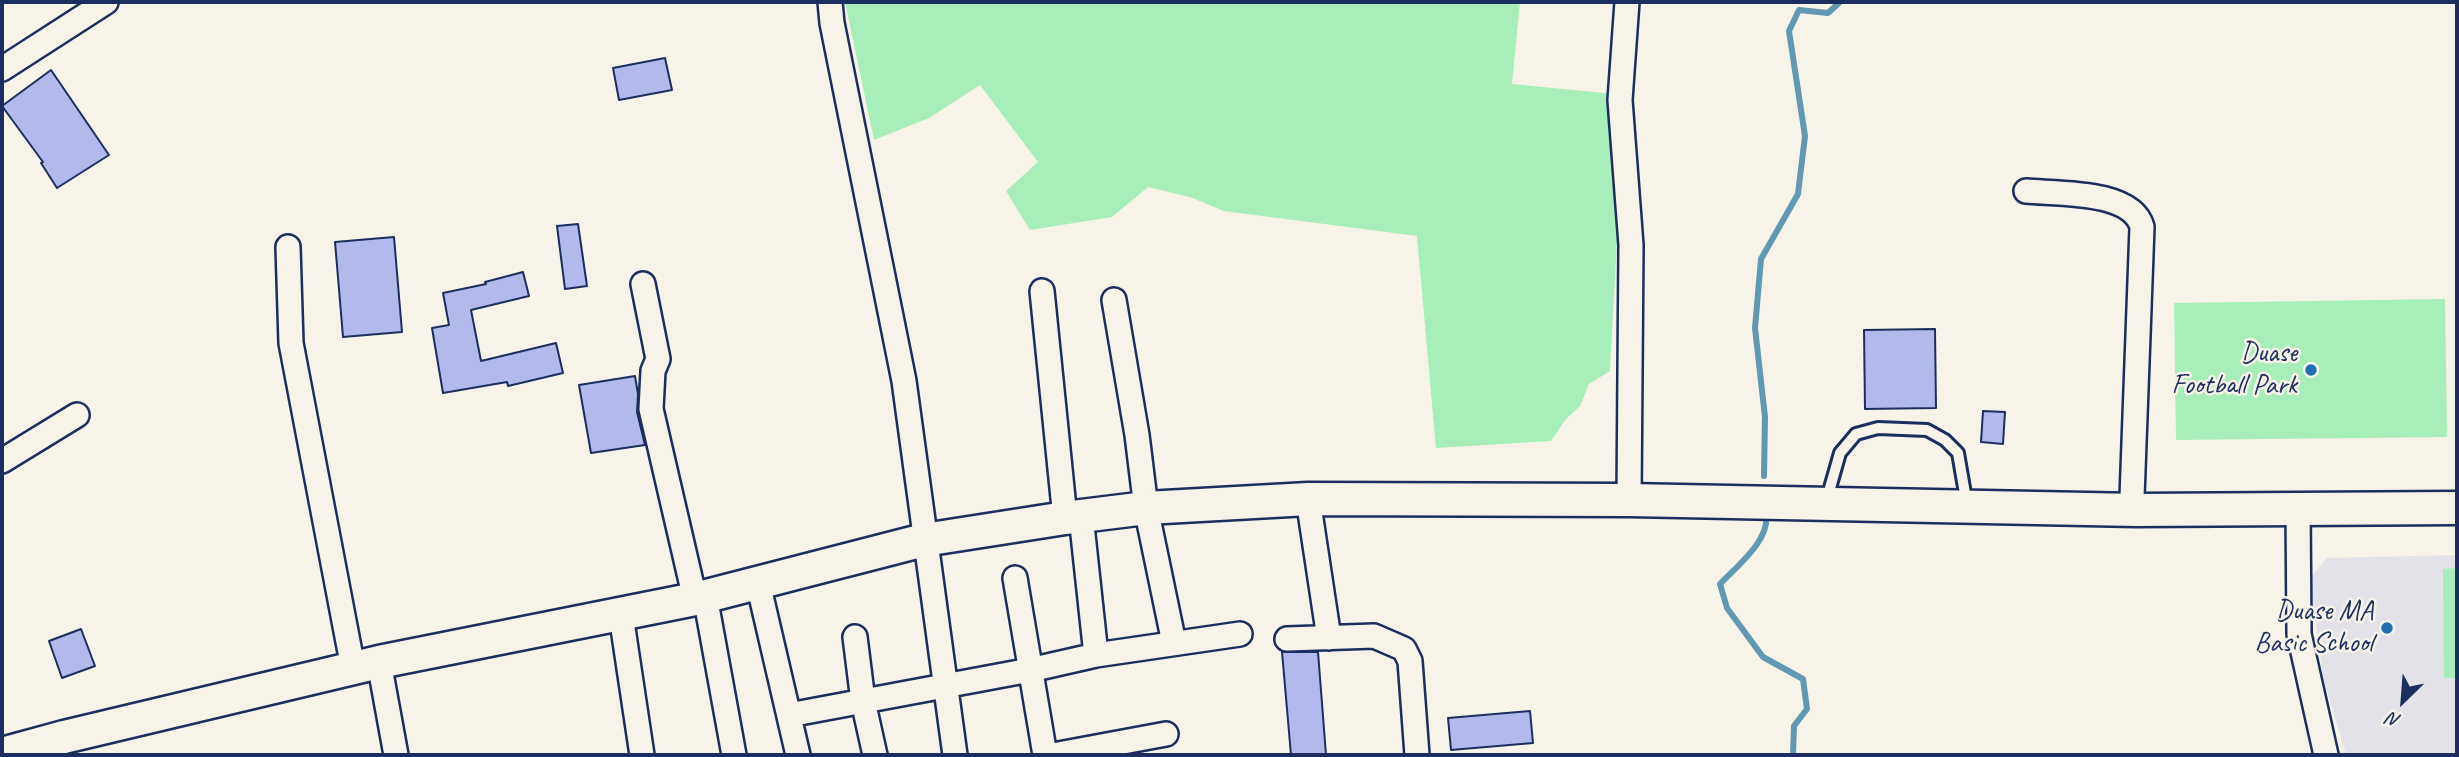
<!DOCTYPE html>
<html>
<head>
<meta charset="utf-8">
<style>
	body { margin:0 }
	#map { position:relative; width:2459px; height:757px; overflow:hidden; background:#f7f3e8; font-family:Caveat,sans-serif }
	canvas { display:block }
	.frame { position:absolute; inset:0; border:4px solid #1b2f5e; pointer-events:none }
	.north { position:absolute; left:2368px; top:666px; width:70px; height:70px; -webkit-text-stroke:5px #f7f3e8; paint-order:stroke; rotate:205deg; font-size:19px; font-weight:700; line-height:28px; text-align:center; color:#1b2f5e }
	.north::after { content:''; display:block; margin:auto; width:24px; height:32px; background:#1b2f5e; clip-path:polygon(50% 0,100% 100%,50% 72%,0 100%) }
</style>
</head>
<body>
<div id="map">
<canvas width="2459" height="757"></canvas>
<div class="frame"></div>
<div class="north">N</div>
</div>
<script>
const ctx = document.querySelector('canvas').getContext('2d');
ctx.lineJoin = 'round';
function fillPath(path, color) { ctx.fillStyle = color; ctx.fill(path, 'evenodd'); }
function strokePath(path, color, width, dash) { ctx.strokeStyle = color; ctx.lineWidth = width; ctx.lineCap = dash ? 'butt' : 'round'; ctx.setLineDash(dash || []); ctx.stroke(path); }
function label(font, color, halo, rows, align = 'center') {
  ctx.font = font + ' Caveat,sans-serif'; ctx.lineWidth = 5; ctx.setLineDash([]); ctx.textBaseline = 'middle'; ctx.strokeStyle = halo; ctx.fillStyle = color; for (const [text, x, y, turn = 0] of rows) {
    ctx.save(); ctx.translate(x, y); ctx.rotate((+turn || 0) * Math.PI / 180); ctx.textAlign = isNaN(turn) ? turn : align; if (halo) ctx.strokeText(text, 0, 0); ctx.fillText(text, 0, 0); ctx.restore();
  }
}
const built = new Path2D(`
	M2457 555V755H2346L2323 677 2310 578 2327 558Z`);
const green = new Path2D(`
	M845 2H1520L1512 84 1614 94 1620 185 1610 371 1589 384 1580 406 1566 419 1551 441 1436 448 1417 236 1224 211 1190 197 1148 187 1112 217 1030 230 1006 191 1038 162 980 85 929 118 874 140Z
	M2445 299 2447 437 2176 440 2174 303Z
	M2457 568V678H2444L2443 569Z`);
const stream = new Path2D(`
	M1764 476 1765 417 1755 328 1761 259 1798 194 1805 136 1789 31 1799 10 1828 13 1840 2
	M1766 512C1771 540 1738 565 1720 584L1727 608 1763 657 1803 679 1807 709 1794 726 1793 755`);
const building = new Path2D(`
	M665 58 672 90 619 100 613 68Z
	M51 70 109 155 57 188 41 163 43 162 2 106Z
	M578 224 587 286 565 289 557 226Z
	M394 237 402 332 343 337 335 242Z
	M523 272 529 296 471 310 481 361 556 343 563 373 508 386 507 382 443 393 432 328 449 325 443 293 486 284 485 282Z
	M1935 329 1936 408 1865 409 1864 330Z
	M635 376 638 394 637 412 645 445 591 453 579 385Z
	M1983 411 2005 412 2003 444 1981 442Z
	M81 629 95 666 62 678 49 641Z
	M1282 652H1318L1326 755H1291Z
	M1530 711 1533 743 1451 750 1448 718Z`);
const lane = new Path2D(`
	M1826 502 1840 453 1856 434 1878 428 1927 430 1945 440 1958 453 1967 505`);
const street = new Path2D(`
	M830 2 832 23 904 381 955 755
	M1627 2 1620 100 1631 245 1629 500
	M2 69 106 2
	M2026 191C2058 194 2132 190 2142 227L2132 497 2137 510
	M288 247 291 343 353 668
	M643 284 658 359 653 371 651 409 695 599
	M1042 291 1065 518
	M1114 300 1137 435 1146 508 1174 643
	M2 461 77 415
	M1308 499 1329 638
	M2298 509 2299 634 2326 755
	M1081 516 1096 655
	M1015 578 1045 755
	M758 583 798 755
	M705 596 734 755
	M621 615 642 755
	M855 637 863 701 875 755
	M1287 639 1374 636 1404 649 1410 661 1417 755
	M379 662 396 755
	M789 715 1030 670 1096 655 1240 634
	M1053 755 1166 734`);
const secondary = new Path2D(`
	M2 754 64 737 379 662 695 599 924 540 1065 518 1146 508 1308 499 1629 500 2137 510 2457 508`);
const markers = [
	[2311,370,7,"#1f6fb2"],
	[2387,628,7,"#1f6fb2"]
];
const poiNames = [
	["Duase",2297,354],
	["Football Park",2297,386],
	["Duase MA",2373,612],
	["Basic School",2373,644]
];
fillPath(built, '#e3e2e9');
fillPath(green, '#a7eeba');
strokePath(stream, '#6099b1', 6);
fillPath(building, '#b3b9ea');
strokePath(building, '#1b2f5e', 2);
strokePath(lane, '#1b2f5e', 16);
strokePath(street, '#1b2f5e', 28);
strokePath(secondary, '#1b2f5e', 37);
strokePath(lane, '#f7f3e8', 10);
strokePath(street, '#f7f3e8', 23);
strokePath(secondary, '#f7f3e8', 32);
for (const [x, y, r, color] of markers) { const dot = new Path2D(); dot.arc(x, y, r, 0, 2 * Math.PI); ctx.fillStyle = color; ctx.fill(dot); strokePath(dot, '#f7f3e8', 2.5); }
label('28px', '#1b2f5e', '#f7f3e8', poiNames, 'right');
</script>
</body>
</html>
